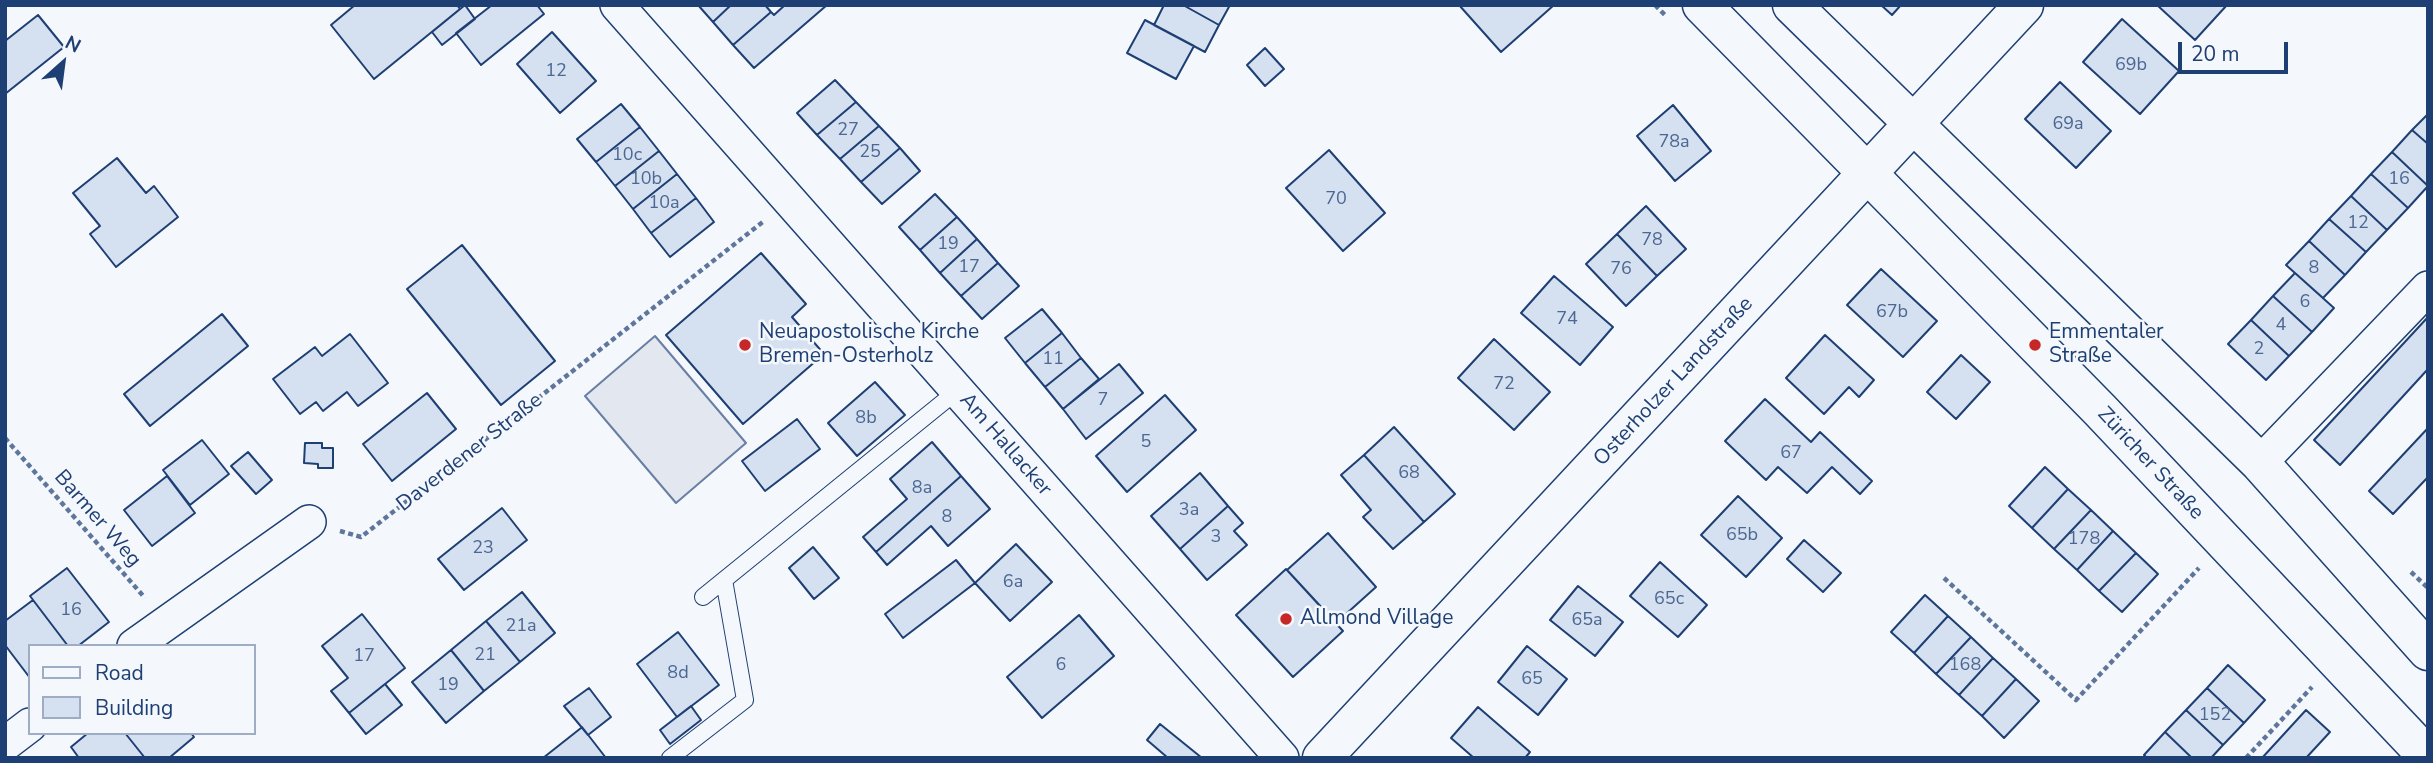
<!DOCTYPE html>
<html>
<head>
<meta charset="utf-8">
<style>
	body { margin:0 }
	#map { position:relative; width:2433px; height:763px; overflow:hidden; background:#f4f7fb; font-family:"Nunito Sans",sans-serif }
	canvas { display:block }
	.frame { position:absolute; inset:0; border:7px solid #1d3f73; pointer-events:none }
	.legend { position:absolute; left:28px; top:644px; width:228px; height:91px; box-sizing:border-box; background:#f4f7fb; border:2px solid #9eadc5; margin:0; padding:9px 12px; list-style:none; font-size:21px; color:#1d3f73 }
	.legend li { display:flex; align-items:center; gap:14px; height:35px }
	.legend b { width:35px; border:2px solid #9eadc5 }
	.north { position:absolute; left:28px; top:28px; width:70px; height:70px; -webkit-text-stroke:5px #f4f7fb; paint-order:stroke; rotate:28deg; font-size:19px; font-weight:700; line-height:28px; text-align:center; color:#1d3f73 }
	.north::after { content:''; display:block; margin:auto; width:24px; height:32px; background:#1d3f73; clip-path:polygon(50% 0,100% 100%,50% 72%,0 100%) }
	.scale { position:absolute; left:2178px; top:42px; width:110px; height:32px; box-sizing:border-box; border:4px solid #1d3f73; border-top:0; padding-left:9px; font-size:21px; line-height:24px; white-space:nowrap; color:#1d3f73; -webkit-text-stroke:5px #f4f7fb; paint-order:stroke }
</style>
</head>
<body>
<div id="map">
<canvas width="2433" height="763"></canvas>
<div class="frame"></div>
<ul class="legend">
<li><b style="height:9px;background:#f4f7fb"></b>Road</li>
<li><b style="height:19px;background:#d5e0f0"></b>Building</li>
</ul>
<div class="north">N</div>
<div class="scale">20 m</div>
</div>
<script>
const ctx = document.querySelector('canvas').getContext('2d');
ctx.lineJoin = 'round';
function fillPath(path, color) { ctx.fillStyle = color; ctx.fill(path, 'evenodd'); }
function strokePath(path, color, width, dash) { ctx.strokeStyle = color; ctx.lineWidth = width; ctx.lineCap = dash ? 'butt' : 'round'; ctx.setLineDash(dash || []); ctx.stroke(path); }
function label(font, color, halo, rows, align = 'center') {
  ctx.font = font + ' "Nunito Sans",sans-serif'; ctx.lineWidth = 5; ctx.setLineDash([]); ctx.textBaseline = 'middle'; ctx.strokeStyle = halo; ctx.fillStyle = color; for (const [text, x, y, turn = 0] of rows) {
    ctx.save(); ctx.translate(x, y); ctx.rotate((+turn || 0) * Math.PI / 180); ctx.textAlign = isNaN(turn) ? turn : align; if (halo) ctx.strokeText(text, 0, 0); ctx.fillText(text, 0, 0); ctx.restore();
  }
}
const parking = new Path2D(`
	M655 336 746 443 676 503 585 396Z`);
const building = new Path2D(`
	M355 5H457L460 9 374 79 331 25Z
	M465 5 475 19 442 45 432 32Z
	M492 5H537L544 14 481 65 456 33Z
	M698 5H731L713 22Z
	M731 5H765L771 12 733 45 713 22Z
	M785 5H827L754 68 733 45 771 12 774 15Z
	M1164 5H1183L1219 25 1205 52 1154 25Z
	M1183 5H1230L1219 25Z
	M1459 5H1554L1501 52Z
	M1881 5H1901L1892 15Z
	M2157 5H2227L2195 40Z
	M38 15 64 47 5 94V41Z
	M2122 19 2179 71 2140 114 2083 62Z
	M1145 20 1194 46 1176 79 1127 53Z
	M552 32 596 81 560 113 517 64Z
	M1265 48 1284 69 1265 86 1247 65Z
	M835 80 856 102 817 135 797 113Z
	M2060 82 2111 131 2076 168 2025 119Z
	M856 102 879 126 840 159 817 135Z
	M621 104 640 127 596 162 577 139Z
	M1673 105 1711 151 1675 181 1637 136Z
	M2428 114V144L2412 130Z
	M879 126 900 148 861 182 840 159Z
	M640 127 659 151 615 186 596 162Z
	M2412 130 2428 144V186L2392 152Z
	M900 148 920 171 882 204 861 182Z
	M1329 150 1385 213 1343 251 1286 188Z
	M659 151 677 174 633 209 615 186Z
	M2392 152 2428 186 2408 208 2371 174Z
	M117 158 146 193 154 186 178 217 116 267 90 234 100 226 73 193Z
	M677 174 696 198 651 233 633 209Z
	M2371 174 2408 208 2387 230 2351 196Z
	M935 194 957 217 920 250 899 227Z
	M2351 196 2387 230 2366 252 2329 219Z
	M696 198 714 222 670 257 651 233Z
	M1646 206 1686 249 1657 276 1617 234Z
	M957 217 977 239 940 273 920 250Z
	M2329 219 2366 252 2345 275 2309 241Z
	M1617 234 1657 276 1626 306 1586 264Z
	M977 239 998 263 961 296 940 273Z
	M2309 241 2345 275 2323 298 2286 265Z
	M462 245 555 361 501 405 407 289Z
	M761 253 806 304 792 317 824 354 743 424 666 335Z
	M998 263 1019 286 982 319 961 296Z
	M1881 269 1937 321 1903 357 1847 305Z
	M2295 273 2334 308 2312 332 2273 296Z
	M1554 276 1613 327 1580 365 1521 313Z
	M2273 296 2312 332 2289 356 2251 320Z
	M1042 309 1062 333 1025 363 1005 338Z
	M222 314 248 346 150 426 124 394Z
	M2428 317V369L2340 465 2314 440Z
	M2251 320 2289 356 2266 380 2228 344Z
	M1062 333 1081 358 1045 387 1025 363Z
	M350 334 388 383 358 406 347 392 323 411 316 402 300 414 273 379 315 347 322 356Z
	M1825 335 1874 380 1859 397 1849 387 1824 414 1786 378Z
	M1494 339 1550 392 1514 430 1458 378Z
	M1961 355 1990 382 1956 419 1927 392Z
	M1081 358 1099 379 1063 409 1045 387Z
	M1119 364 1143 393 1086 439 1063 409Z
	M875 382 905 415 857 456 828 423Z
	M427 393 456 429 392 481 363 444Z
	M1165 395 1196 430 1127 492 1096 456Z
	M1765 399 1811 442 1820 432 1872 481 1860 494 1832 467 1807 493 1778 467 1766 480 1725 441Z
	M797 419 820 449 765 491 742 461Z
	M1394 427 1455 494 1424 522 1364 455Z
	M2428 428V477L2393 514 2369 491Z
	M202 440 229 474 190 505 163 470Z
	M932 442 961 476 876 552 863 537 907 499 890 479Z
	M305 443H322V448H333V468H318V464L304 463Z
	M248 452 272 480 256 494 231 466Z
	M1364 455 1424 522 1393 549 1363 517 1371 510 1341 475Z
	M2045 467 2068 489 2032 528 2009 506Z
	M1200 473 1228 506 1180 549 1151 516Z
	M167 476 195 513 152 546 124 510Z
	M961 476 990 509 948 546 931 526 887 565 876 552Z
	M2068 489 2091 510 2054 549 2032 528Z
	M1738 496 1782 538 1746 577 1701 535Z
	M1228 506 1243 523 1234 531 1247 545 1207 580 1180 549Z
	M502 508 527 540 464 590 438 559Z
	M2091 510 2113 531 2077 570 2054 549Z
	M2113 531 2136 553 2099 591 2077 570Z
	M1328 533 1376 587 1336 623 1287 570Z
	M1804 540 1841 573 1823 592 1787 559Z
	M1016 544 1052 582 1010 621 975 583Z
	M813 547 839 578 814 599 789 568Z
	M2136 553 2158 574 2122 612 2099 591Z
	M956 560 975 583 903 638 885 614Z
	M1660 562 1707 605 1678 637 1630 596Z
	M67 568 109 622 78 646H68L30 596Z
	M1286 569 1343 631 1293 677 1236 615Z
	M1578 586 1623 622 1595 656 1550 620Z
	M522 592 555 633 520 662 486 621Z
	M1925 595 1948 616 1914 653 1891 632Z
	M33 600 68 646H30V678L5 645V621Z
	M362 614 405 668 349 713 331 691 348 678 322 646Z
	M1079 615 1114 656 1042 718 1007 677Z
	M1948 616 1971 637 1936 674 1914 653Z
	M486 621 520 662 484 691 451 650Z
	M678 632 719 685 677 717 637 664Z
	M1971 637 1993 658 1959 695 1936 674Z
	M1527 646 1567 679 1538 715 1498 682Z
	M451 650 484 691 446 723 412 682Z
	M1993 658 2016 679 1982 716 1959 695Z
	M2228 665 2265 700 2244 723 2207 688Z
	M2016 679 2039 701 2004 738 1982 716Z
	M385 684 402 705 366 734 349 713Z
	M589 688 611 717 588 735 564 706Z
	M2207 688 2244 723 2223 745 2186 710Z
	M691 706 701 720 670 744 660 730Z
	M1478 707 1530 752 1525 758H1474L1451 738Z
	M2186 710 2223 745 2211 758H2192L2165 732Z
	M2306 710 2330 732 2306 758H2262Z
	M1160 724 1202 758H1168L1147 740Z
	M582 727 606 758H543L581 728Z
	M2165 732 2192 758H2147L2144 755Z
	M88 733H125L145 758H79L71 747Z
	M125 733H191L194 737 169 758H145Z`);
const path = new Path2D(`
	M1655 5 1665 15
	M5 438 145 598
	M340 531 361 537 764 221
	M2411 572 2428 588
	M1944 578 2076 700 2199 568
	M2246 758 2312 687`);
const service = new Path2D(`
	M703 597 957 391
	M670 758 745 700 724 580`);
const minor = new Path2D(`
	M617 5 1282 758
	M2260 463 2428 288
	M134 646 309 522
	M5 744 30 725`);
const secondary = new Path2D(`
	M1702 5 2100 410 2428 757
	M1792 5 2260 463 2428 651
	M1322 758 2024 5`);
const markers = [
	[745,345,7,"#c62828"],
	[2035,345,7,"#c62828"],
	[1286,619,7,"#c62828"]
];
const numberNames = [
	["69b",2131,66],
	["12",556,72],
	["69a",2068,125],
	["27",848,131],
	["78a",1674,143],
	["25",870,153],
	["10c",627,156],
	["10b",646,180],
	["16",2399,180],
	["70",1336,200],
	["10a",664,204],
	["12",2358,224],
	["78",1652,241],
	["19",948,245],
	["17",969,268],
	["8",2314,269],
	["76",1621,270],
	["6",2305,303],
	["67b",1892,313],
	["74",1567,320],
	["4",2281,326],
	["2",2259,350],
	["11",1053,360],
	["72",1504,385],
	["7",1103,401],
	["8b",866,419],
	["5",1146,443],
	["67",1791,454],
	["68",1409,474],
	["8a",922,489],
	["3a",1189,511],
	["8",947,518],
	["65b",1742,536],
	["3",1216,538],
	["178",2084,540],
	["23",483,549],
	["6a",1013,583],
	["65c",1669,600],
	["16",71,611],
	["65a",1587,621],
	["21a",521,627],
	["21",485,656],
	["17",364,657],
	["6",1061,666],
	["168",1965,666],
	["8d",678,674],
	["65",1532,680],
	["19",448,686],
	["152",2215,716]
];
const poiNames = [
	["Neuapostolische Kirche",759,333],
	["Bremen-Osterholz",759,357],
	["Emmentaler",2049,333],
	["Straße",2049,357],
	["Allmond Village",1300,619]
];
const streetNames = [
	["Osterholzer Landstraße",1674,382,-47],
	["Am Hallacker",1005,445,49],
	["Daverdener Straße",470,453,-38],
	["Züricher Straße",2150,464,47],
	["Barmer Weg",97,519,49]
];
fillPath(parking, '#e3e8f0');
strokePath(parking, '#687fa3', 2);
fillPath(building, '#d5e0f0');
strokePath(building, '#1d3f73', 2);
strokePath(service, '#1d3f73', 18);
strokePath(minor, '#1d3f73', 36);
strokePath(secondary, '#1d3f73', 41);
strokePath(path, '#5e769c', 4.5, [5, 3.5]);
strokePath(service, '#f4f7fb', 16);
strokePath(minor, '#f4f7fb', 33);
strokePath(secondary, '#f4f7fb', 38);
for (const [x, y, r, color] of markers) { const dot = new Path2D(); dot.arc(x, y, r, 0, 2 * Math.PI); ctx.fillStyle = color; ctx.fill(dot); strokePath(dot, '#f4f7fb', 2.5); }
label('18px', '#4b6792', null, numberNames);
label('21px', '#1d3f73', '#f4f7fb', poiNames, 'left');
label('21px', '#1d3f73', '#f4f7fb', streetNames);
</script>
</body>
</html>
